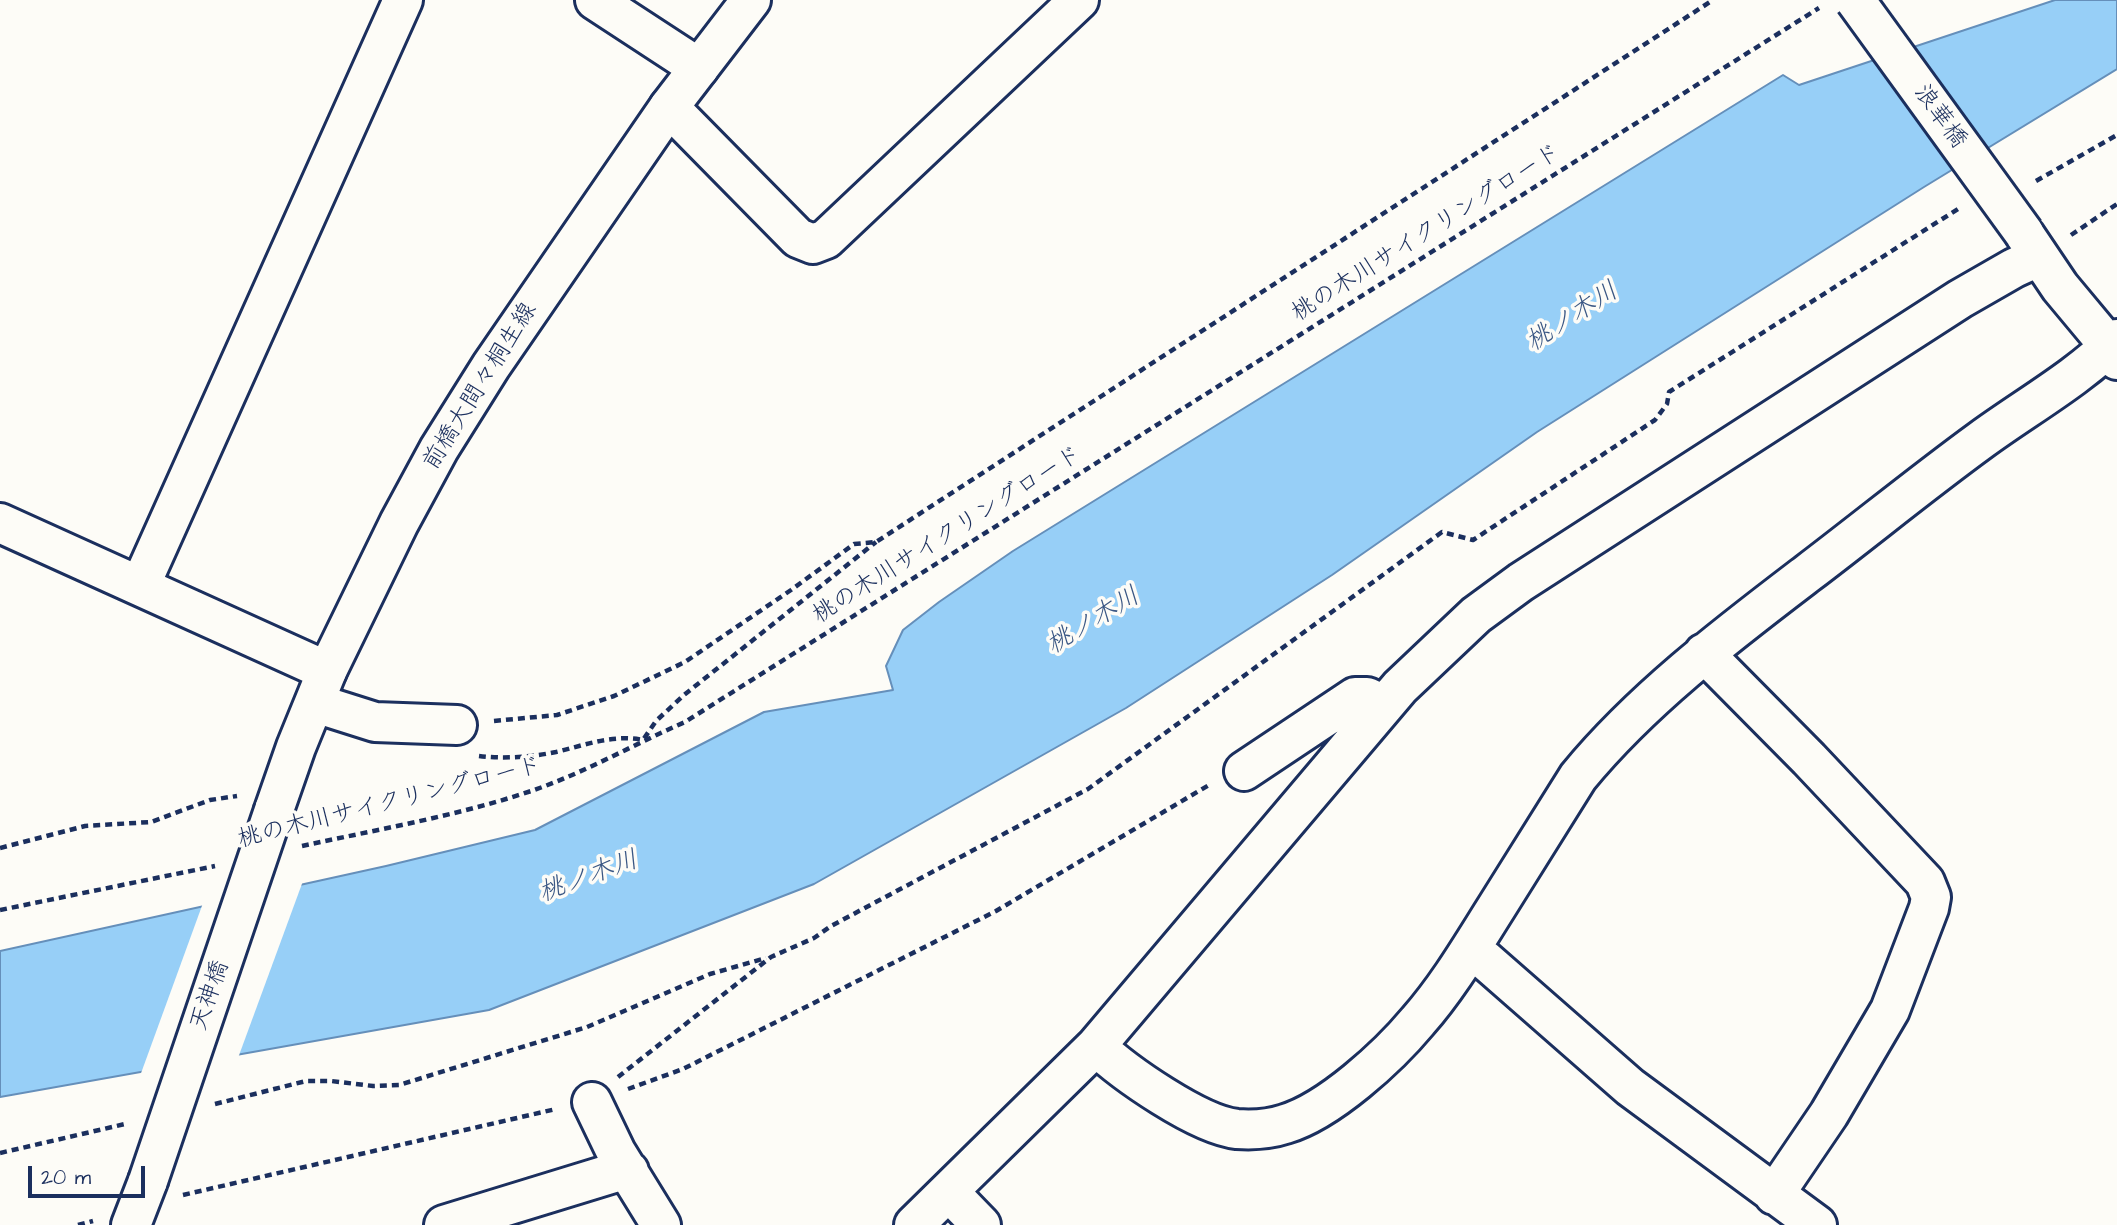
<!DOCTYPE html>
<html>
<head>
<meta charset="utf-8">
<style>
	body { margin:0 }
	#map { position:relative; width:2117px; height:1225px; overflow:hidden; background:#fdfcf7; font-family:"Architects Daughter",sans-serif }
	canvas { display:block }
	.scale { position:absolute; left:28px; top:1166px; width:117px; height:32px; box-sizing:border-box; border:4px solid #1b2f5e; border-top:0; padding-left:9px; font-size:21px; line-height:24px; white-space:nowrap; color:#1b2f5e; -webkit-text-stroke:5px #fdfcf7; paint-order:stroke }
</style>
</head>
<body>
<div id="map">
<canvas width="2117" height="1225"></canvas>
<div class="scale">20 m</div>
</div>
<script>
const ctx = document.querySelector('canvas').getContext('2d');
ctx.lineJoin = 'round';
function fillPath(path, color) { ctx.fillStyle = color; ctx.fill(path, 'evenodd'); }
function strokePath(path, color, width, dash) { ctx.strokeStyle = color; ctx.lineWidth = width; ctx.lineCap = dash ? 'butt' : 'round'; ctx.setLineDash(dash || []); ctx.stroke(path); }
function label(font, color, halo, rows, align = 'center') {
  ctx.font = font + ' "Architects Daughter","Klee One",sans-serif'; ctx.lineWidth = 7; ctx.setLineDash([]); ctx.textBaseline = 'middle'; ctx.strokeStyle = halo; ctx.fillStyle = color; for (const [text, x, y, turn = 0] of rows) {
    ctx.save(); ctx.translate(x, y); ctx.rotate((+turn || 0) * Math.PI / 180); ctx.textAlign = isNaN(turn) ? turn : align; if (halo) ctx.strokeText(text, 0, 0); ctx.fillText(text, 0, 0); ctx.restore();
  }
}
const water = new Path2D(`
	M2055 0H2117V69L1924 187 1537 432 1332 575 1126 708 814 884 489 1010 0 1097V951L386 866 535 830 764 712 893 690 886 666 903 630 939 602 1013 551 1783 75 1799 85Z`);
const pier = new Path2D(`
	M303 881 238 1058 140 1076 203 903Z`);
const path = new Path2D(`
	M2036 181 2117 135
	M2071 235 2117 204
	M494 721 557 715 614 696 685 662 791 590 854 544 876 542 1713 0
	M479 756C503 759 532 757 556 752 586 745 612 734 643 740L656 721 684 695 876 542
	M302 846C375 830 451 817 522 794 579 776 630 746 685 722L1819 8
	M0 848 85 826 151 822 210 800 237 796
	M0 910 215 866
	M618 1077 771 957 814 938 831 926 1088 789 1442 532 1473 540 1655 420 1667 404 1669 392 1958 209
	M628 1089 683 1069 996 911 1209 785
	M215 1104 306 1081H331L373 1086 399 1085 587 1027 710 974 766 958
	M0 1153 125 1124
	M183 1195 556 1109
	M78 1225 93 1221`);
const minor = new Path2D(`
	M595 0 699 68
	M669 107 798 238 813 244 826 239 1079 0
	M2025 235 2060 287 2110 347 2117 360
	M0 523 327 671
	M140 586 403 0
	M1704 653 1809 759 1925 882 1931 897 1929 908 1890 1010 1829 1114 1774 1195
	M315 703 375 722 457 725
	M1244 771 1355 697H1367L1384 705
	M1470 950 1485 960 1630 1087 1817 1225
	M1096 1046C1124 1073 1199 1125 1237 1129 1252 1130 1270 1129 1285 1124 1329 1111 1388 1057 1418 1021 1448 987 1472 946 1496 908 1524 864 1551 820 1578 777 1642 699 1728 634 1808 573 1866 529 1922 483 1981 440 2026 407 2077 379 2117 339
	M592 1102 616 1152 661 1225
	M949 1192 981 1225
	M444 1225 620 1171H629
	M914 1225 1096 1046 1400 687 1476 615 1521 582 1960 299 2014 268 2038 257`);
const major = new Path2D(`
	M274 810 296 747 327 671 399 523 439 449 491 366 669 107 751 0
	M131 1225 148 1181`);
const minorBridge = new Path2D(`
	M1855 0 2024 233`);
const majorBridge = new Path2D(`
	M148 1181 274 810`);
const streetNames = [
	["浪華橋",1939,117,54],
	["桃の木川サイクリングロード",1427,234,-32],
	["前橋大間々桐生線",481,387,-58],
	["桃の木川サイクリングロード",948,536,-32],
	["桃の木川サイクリングロード",390,804,-14],
	["天神橋",211,996,-71]
];
const waterNames = [
	["桃ノ木川",1573,318,-33],
	["桃ノ木川",1094,622,-31],
	["桃ノ木川",589,878,-20]
];
fillPath(water, '#97cff7');
strokePath(water, '#658fba', 2);
fillPath(pier, '#fdfcf7');
strokePath(minor, '#1b2f5e', 44);
strokePath(major, '#1b2f5e', 44);
strokePath(path, '#1b2f5e', 4.5, [7, 5]);
strokePath(minor, '#fdfcf7', 38);
strokePath(major, '#fdfcf7', 38);
strokePath(minorBridge, '#1b2f5e', 44, []);
strokePath(majorBridge, '#1b2f5e', 44, []);
strokePath(minorBridge, '#fdfcf7', 38);
strokePath(majorBridge, '#fdfcf7', 38);
label('24px', '#1b2f5e', '#fdfcf7', streetNames);
label('italic 26px', '#3a5784', '#fdfcf7', waterNames);
</script>
</body>
</html>
